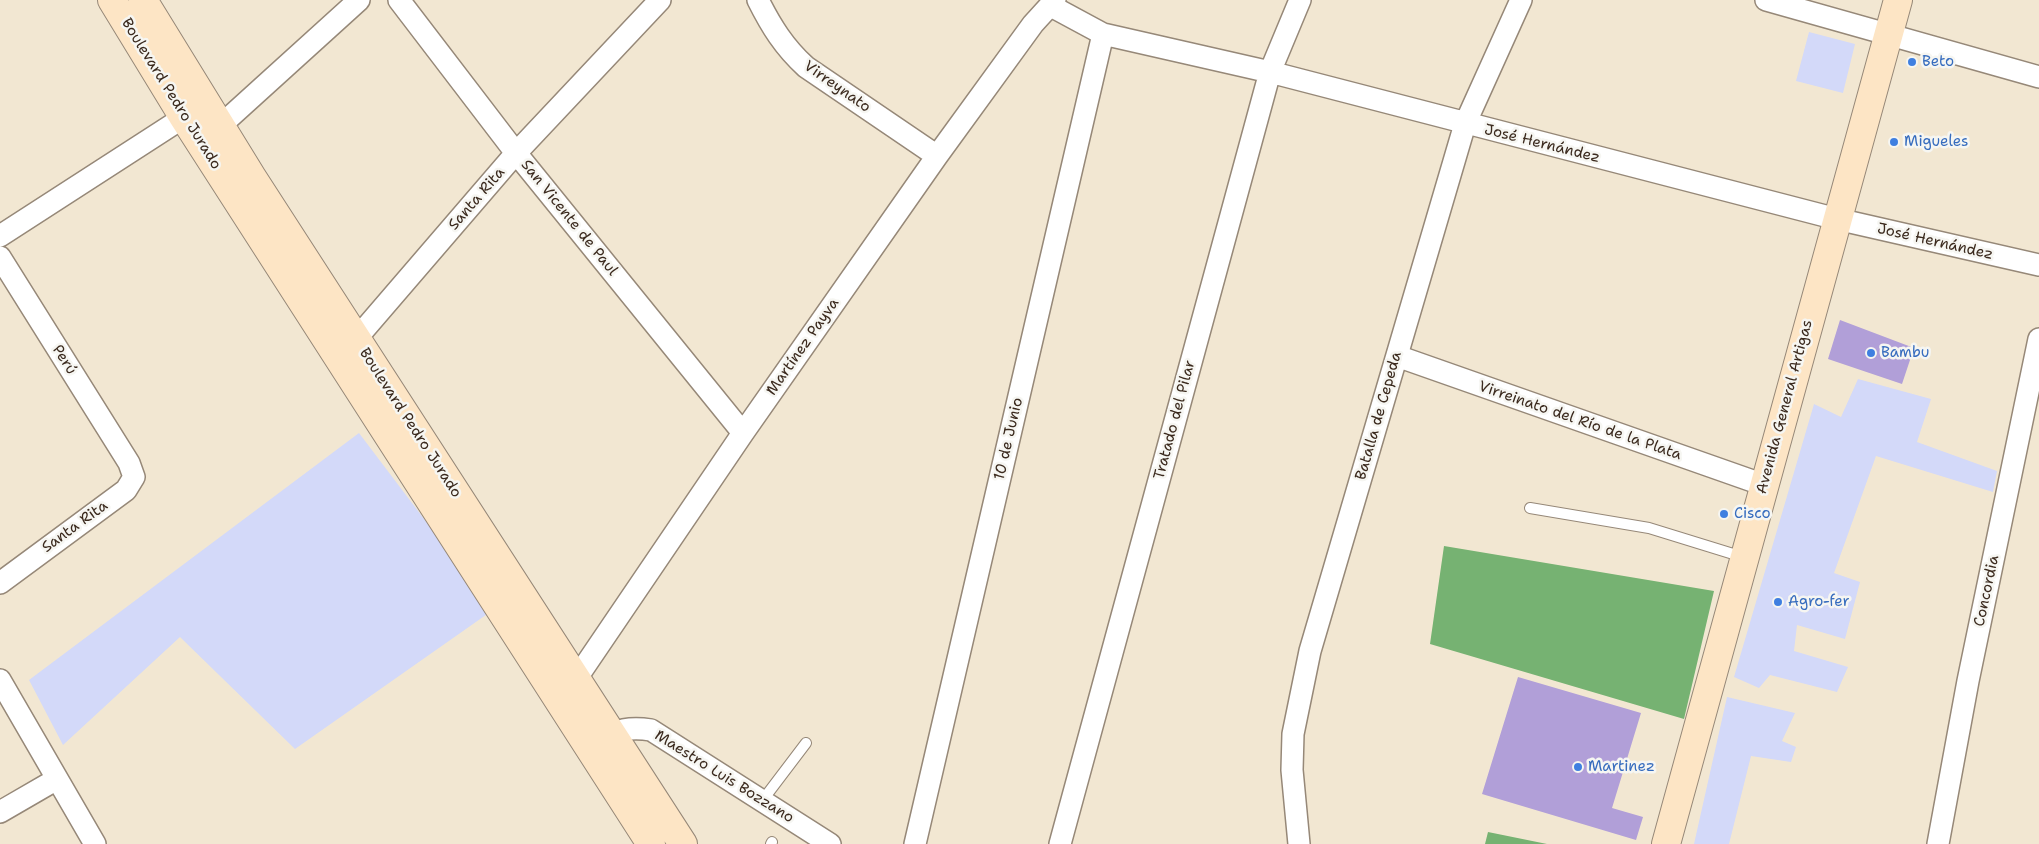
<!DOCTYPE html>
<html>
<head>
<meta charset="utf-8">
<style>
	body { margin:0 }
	canvas { display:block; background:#f2e7d2 }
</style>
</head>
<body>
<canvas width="2039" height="844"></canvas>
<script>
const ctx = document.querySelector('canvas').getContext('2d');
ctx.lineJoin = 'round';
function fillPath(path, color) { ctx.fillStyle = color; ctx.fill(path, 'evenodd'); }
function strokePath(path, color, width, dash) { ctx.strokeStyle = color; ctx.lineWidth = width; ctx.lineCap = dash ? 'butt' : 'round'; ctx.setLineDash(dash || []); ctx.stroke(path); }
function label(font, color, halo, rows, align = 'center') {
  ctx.font = font + ' "Shantell Sans",sans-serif'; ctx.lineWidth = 5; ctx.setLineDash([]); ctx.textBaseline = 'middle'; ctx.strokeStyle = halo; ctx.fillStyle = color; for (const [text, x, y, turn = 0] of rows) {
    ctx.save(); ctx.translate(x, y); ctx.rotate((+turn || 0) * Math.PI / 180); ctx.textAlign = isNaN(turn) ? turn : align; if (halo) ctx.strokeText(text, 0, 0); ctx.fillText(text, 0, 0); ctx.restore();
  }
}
const built = new Path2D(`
	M1809 32 1855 44 1843 93 1796 81Z
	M1858 379 1931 399 1917 442 1997 471 1993 492 1876 456 1834 573 1860 582 1845 639 1797 625 1794 651 1848 667 1837 692 1770 675 1759 688 1734 677 1814 404 1841 417Z
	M359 433 493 610 295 749 180 637 63 745 29 680Z
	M1727 697 1795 713 1782 741 1796 747 1791 762 1751 756 1729 844H1694Z`);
const forest = new Path2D(`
	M1444 546 1714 591 1684 719 1430 644Z
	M1488 832 1547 844H1485Z`);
const building = new Path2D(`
	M1840 320 1914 348 1902 384 1828 359Z
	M1518 677 1641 713 1612 808 1643 817 1636 840 1482 794Z`);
const lane = new Path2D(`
	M1530 508 1649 528 1743 557
	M762 801 806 743
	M771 844 772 842`);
const street = new Path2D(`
	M399 0 516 153 743 433
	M758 0C771 26 784 47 806 67L937 156
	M1766 0 2039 77
	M1051 6 1103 34 1270 72 1837 219 2039 265
	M208 134 220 126 359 0
	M0 236 195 110
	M0 257 129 463 134 477 126 490 0 583
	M345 349 356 339 516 153 660 0
	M1397 356 1764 485
	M0 680 95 844
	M564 685 576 679 743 433 937 156 1033 24 1055 0
	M599 741C616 729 631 727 651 730L830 844
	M0 812 57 779
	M915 844 1103 34
	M1060 844 1270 72 1300 0
	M1299 844 1292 770 1293 734 1310 651 1465 124 1521 0
	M1938 844 1968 681 2039 339`);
const secondary = new Path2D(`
	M112 0 184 118 651 844
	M143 0 252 177 683 844
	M1666 844 1898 0`);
const markers = [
	[1912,62,5,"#3f7fe0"],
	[1894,142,5,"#3f7fe0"],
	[1871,353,5,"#3f7fe0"],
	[1724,514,5,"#3f7fe0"],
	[1778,602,5,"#3f7fe0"],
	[1578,767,5,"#3f7fe0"]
];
const shopNames = [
	["Beto",1922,62],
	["Migueles",1904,142],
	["Bambu",1881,353],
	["Cisco",1734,514],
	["Agro-fer",1788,602],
	["Martinez",1588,767]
];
const streetNames = [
	["Virreynato",837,87,35],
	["Boulevard Pedro Jurado",171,94,58],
	["José Hernández",1542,144,14],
	["Santa Rita",477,199,-49],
	["San Vicente de Paul",569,218,51],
	["José Hernández",1935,242,13],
	["Martínez Payva",803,347,-55],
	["Perú",64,360,58],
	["Avenida General Artigas",1785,407,-75],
	["Batalla de Cepeda",1379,416,-74],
	["Tratado del Pilar",1175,420,-75],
	["Virreinato del Río de la Plata",1580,421,19],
	["Boulevard Pedro Jurado",410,423,57],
	["10 de Junio",1009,439,-77],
	["Santa Rita",75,527,-36],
	["Concordia",1987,591,-78],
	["Maestro Luis Bozzano",724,777,32]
];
fillPath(built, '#d3d9f9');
fillPath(forest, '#76b272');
fillPath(building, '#b19fd8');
strokePath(lane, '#968878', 12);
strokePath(street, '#968878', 24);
strokePath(secondary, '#968878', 30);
strokePath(lane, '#fff', 10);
strokePath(street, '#fff', 21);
strokePath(secondary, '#fde5c5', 28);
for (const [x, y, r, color] of markers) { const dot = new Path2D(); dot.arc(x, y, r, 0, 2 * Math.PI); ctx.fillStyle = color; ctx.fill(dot); strokePath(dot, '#f6f6f2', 2); }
label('15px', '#366cbe', '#f6f6f2', shopNames, 'left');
label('15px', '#3b2a1e', '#f6f6f2', streetNames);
</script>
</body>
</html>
